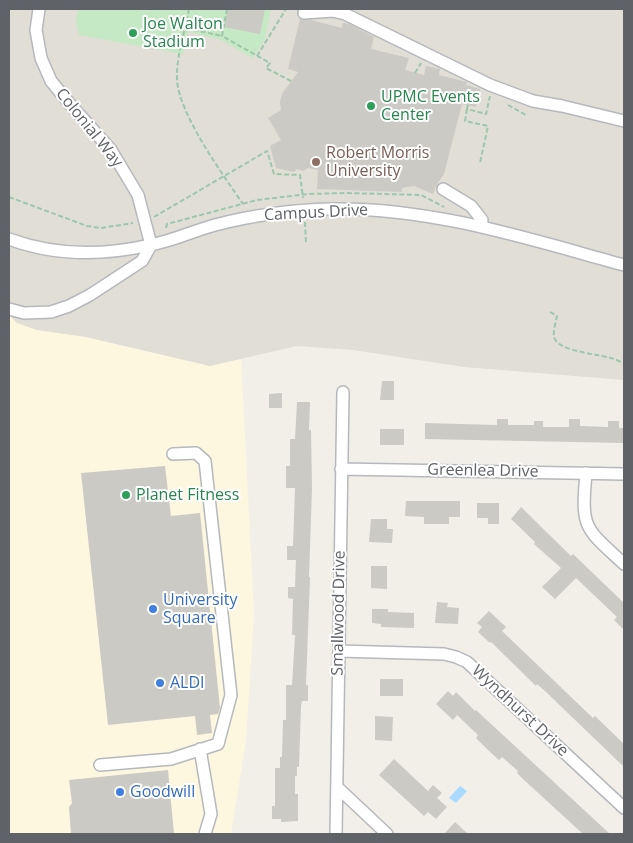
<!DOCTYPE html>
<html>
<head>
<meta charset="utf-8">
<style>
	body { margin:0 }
	#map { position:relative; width:633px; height:843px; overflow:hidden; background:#f1efe8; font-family:"Open Sans",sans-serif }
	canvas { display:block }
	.frame { position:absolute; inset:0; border:10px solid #5f6368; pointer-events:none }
</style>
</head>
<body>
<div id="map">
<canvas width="633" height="843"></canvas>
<div class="frame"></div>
</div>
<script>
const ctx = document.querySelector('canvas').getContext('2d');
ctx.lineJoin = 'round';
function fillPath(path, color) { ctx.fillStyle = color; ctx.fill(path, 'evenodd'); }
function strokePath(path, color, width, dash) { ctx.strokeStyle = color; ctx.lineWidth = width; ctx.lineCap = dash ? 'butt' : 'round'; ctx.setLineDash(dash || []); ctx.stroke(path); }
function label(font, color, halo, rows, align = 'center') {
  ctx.font = font + ' "Open Sans",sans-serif'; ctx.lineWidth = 4; ctx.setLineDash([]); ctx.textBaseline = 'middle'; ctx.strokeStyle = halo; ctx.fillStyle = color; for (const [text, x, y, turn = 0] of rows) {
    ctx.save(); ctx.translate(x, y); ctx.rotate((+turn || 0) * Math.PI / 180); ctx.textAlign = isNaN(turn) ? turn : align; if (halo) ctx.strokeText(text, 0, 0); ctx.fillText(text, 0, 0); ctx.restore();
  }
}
const commercial = new Path2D(`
	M9 315 17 323 37 330 86 337 210 366 241 359 254 614 246 740 231 834H9Z`);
const education = new Path2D(`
	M9 9H624V380L464 367 353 350 297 346 210 366 86 337 37 330 17 323 9 315Z`);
const green = new Path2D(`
	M78 9H271L265 39 253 58 219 39 188 32 183 54 79 35 76 23Z`);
const water = new Path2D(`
	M460 786 467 791 456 803 449 798Z`);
const building = new Path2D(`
	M228 9H265L260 34 224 27Z
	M300 19 311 20 342 28 343 23 349 24 374 37 371 49 409 58 405 70 424 75 426 66 440 69 439 75 467 82 466 85 480 89 476 107 462 104 444 174 436 186 433 194 414 186 402 188V192L317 189 318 170 308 168 303 171 297 169 294 172 276 168 270 146 281 140 268 118 281 110 280 102 282 94 298 72 288 69Z
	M382 381H394V400H380Z
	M282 393V408H269V394Z
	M297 402H310L309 430H311L312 488 309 577H310L306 685H308V701H302L301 706 299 767H297V776H295V794H298V821L281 822V819H272V806H275V768H280V757H282L283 720H286V685H292L295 635H292L293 599 288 598V587H295L296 560H287V546H293L295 488H286V466H290V439H295Z
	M497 419H508V425H534V421H543V427H569V419H580V426L608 427V421H619V428H624V443L425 439V423L497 425Z
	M380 429H404V445H380Z
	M165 466 171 516 200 513 220 708 218 714 210 715 212 733 197 735 195 716 108 725 81 473Z
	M406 501H460V517H449V524H424V517L405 516Z
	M477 503H499V524H488V518H477Z
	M521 507 571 556 573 554 624 603V630L614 620 617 617 576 578 555 599 542 587 561 568 534 544 535 542 511 519Z
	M371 519H387V529H393L392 543 369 542Z
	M371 566H387V589L371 588Z
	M437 602 448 603 447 607 459 608 458 624 435 623Z
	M372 609H388V612L414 613V628L381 627V624L372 623Z
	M489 611 506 627 502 631 593 718 595 716 624 744V767L545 691 537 684 536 686 491 642 490 643 478 632 482 627 477 623Z
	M380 679H403V696H380Z
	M448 691 453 696 456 692 475 711 476 710 610 834H583L524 780 517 773 518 771 502 757 499 760 489 751 476 738 478 735 457 715 453 720 436 704Z
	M375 716 393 717 392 741 375 740Z
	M394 759 428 791 433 785 442 793 437 798 447 807 436 819 428 812 424 816 379 775Z
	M168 770 174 834H71L69 807 72 803 69 780Z
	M455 822 468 834H444Z`);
const path = new Path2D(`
	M189 9C185 31 176 57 177 80 179 114 223 175 243 204
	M227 9 222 36 270 63 266 68 291 81
	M186 28 222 36
	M257 56 286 9
	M415 73 421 63
	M468 105 467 109 486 114 490 96
	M508 105 526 115
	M467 109 465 121 488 126 480 163
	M9 197 87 226 101 228 133 223
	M154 217 267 151 274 174 300 175 303 198
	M305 222 306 244
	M166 228 167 224 257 200 308 194 346 193 421 195 444 207
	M550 312 557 316C556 322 553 330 554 336 555 352 602 354 614 359 617 360 621 362 624 364`);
const minor = new Path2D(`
	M304 13 333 11 345 14 490 85 533 101 562 106 624 121
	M443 189 471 206 482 220 481 227
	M9 239C55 256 102 256 150 245 172 241 193 231 215 225 253 215 293 210 331 209 432 207 528 239 624 265
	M9 309 24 313 51 312 69 306 90 295 142 261 151 245 138 195 111 150 69 103 51 81 41 58 36 30 39 9
	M341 469 624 474
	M586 473C581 529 584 527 624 564
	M339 651 444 654 456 657 467 662 624 808
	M200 749 211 814 205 834
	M100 765 171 759 218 744 231 695 205 461 196 453 173 454
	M337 787 387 834
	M336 834 343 392`);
const markers = [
	[133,33,5,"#2e9e5b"],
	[371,106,5,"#2e9e5b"],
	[316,162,5,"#8d6e63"],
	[126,495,5,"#2e9e5b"],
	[153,609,5,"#3f7fe0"],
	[160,683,5,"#3f7fe0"],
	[120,792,5,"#3f7fe0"]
];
const leisureNames = [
	["Joe Walton",143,24],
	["Stadium",143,42],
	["UPMC Events",381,97],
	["Center",381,115],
	["Planet Fitness",136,495]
];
const streetNames = [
	["Colonial Way",89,128,51],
	["Campus Drive",316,213,-3],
	["Greenlea Drive",483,471,1],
	["Smallwood Drive",339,613,-89],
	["Wyndhurst Drive",520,711,43]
];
const educationNames = [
	["Robert Morris",326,153],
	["University",326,171]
];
const shopNames = [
	["University",163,600],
	["Square",163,618],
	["ALDI",170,683],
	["Goodwill",130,792]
];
fillPath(commercial, '#fef7e0');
fillPath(education, '#e1ded6');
fillPath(green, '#c5e8c5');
fillPath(water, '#aadaff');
fillPath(building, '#cccac5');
strokePath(minor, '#b5b8bc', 14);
strokePath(path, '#9cc7a9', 2, [5, 2.5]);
strokePath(minor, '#fff', 11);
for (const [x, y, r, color] of markers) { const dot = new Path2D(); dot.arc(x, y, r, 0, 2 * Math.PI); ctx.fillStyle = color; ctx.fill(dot); strokePath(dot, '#fff', 2); }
label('16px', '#27864d', '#fff', leisureNames, 'left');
label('16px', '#5f6368', '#fff', streetNames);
label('16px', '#785e54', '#fff', educationNames, 'left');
label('16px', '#366cbe', '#fff', shopNames, 'left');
</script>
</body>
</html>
